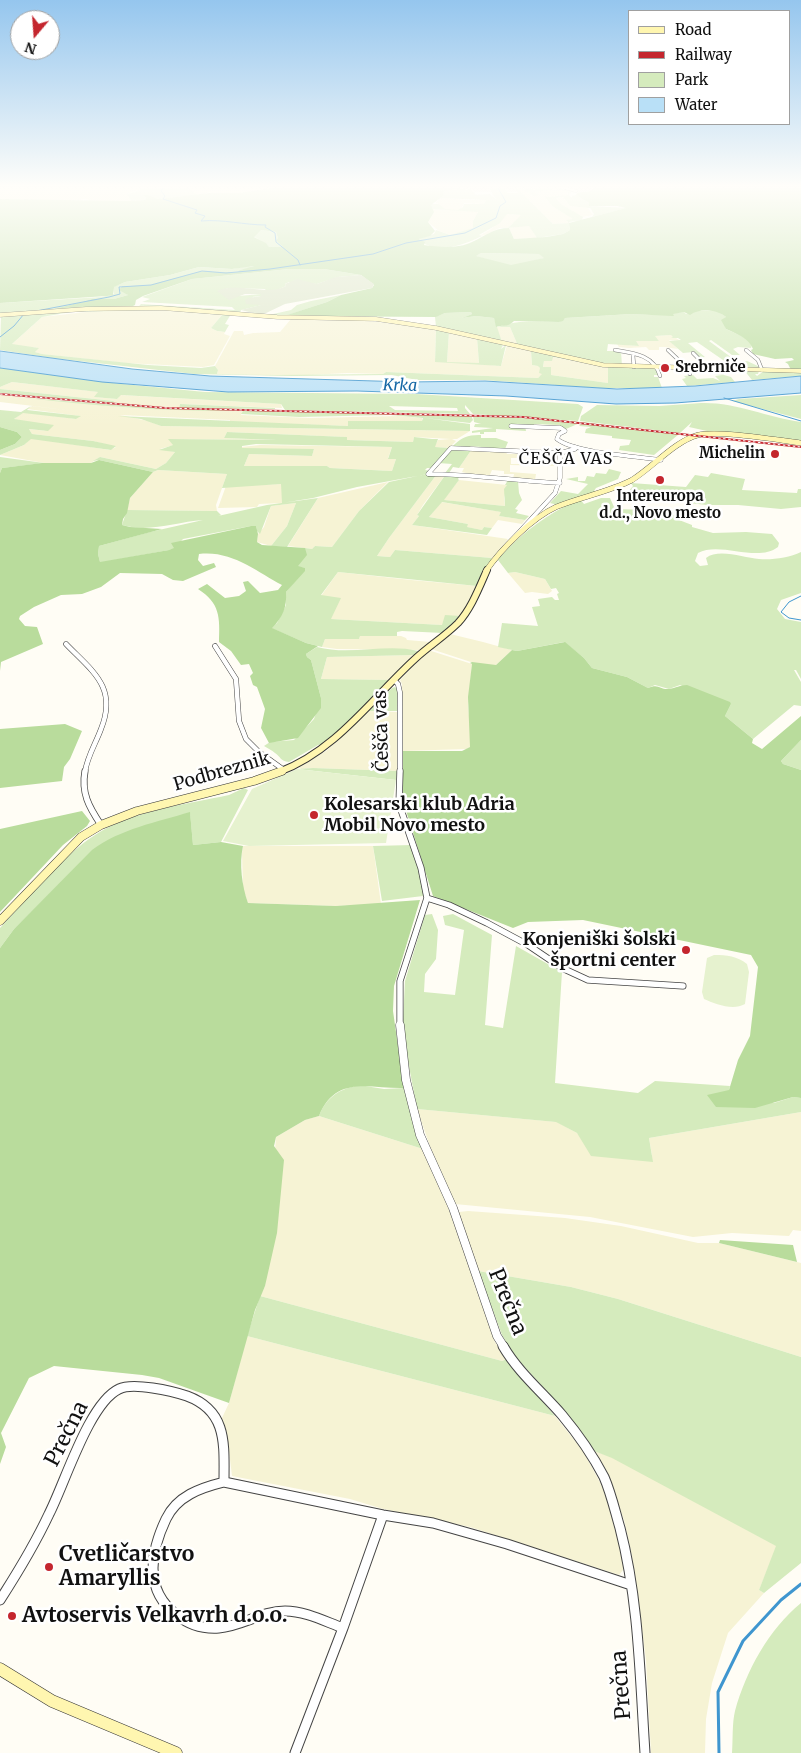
<!DOCTYPE html>
<html>
<head>
<meta charset="utf-8">
<style>
	body { margin:0 }
	#map { position:relative; width:801px; height:1753px; overflow:hidden; background:#fffdf5; font-family:Merriweather,serif }
	canvas { display:block }
	.legend { position:absolute; left:628px; top:10px; width:162px; height:115px; box-sizing:border-box; background:#fff; border:1px solid #a0a0a0; margin:0; padding:6px 9px; list-style:none; font-size:15px; color:#111 }
	.legend li { display:flex; align-items:center; gap:10px; height:25px }
	.legend b { width:25px; border:1px solid #a0a0a0 }
	.north { position:absolute; left:10px; top:10px; width:50px; height:50px; box-sizing:border-box; background:#fff; border:1px solid #a0a0a0; border-radius:50%; rotate:198deg; font-size:14px; font-weight:700; line-height:20px; text-align:center; color:#111 }
	.north::after { content:''; display:block; margin:auto; width:18px; height:22px; background:#c4262e; clip-path:polygon(50% 0,100% 100%,50% 72%,0 100%) }
</style>
</head>
<body>
<div id="map">
<canvas width="801" height="1753"></canvas>
<ul class="legend">
<li><b style="height:6px;background:#fff6b0"></b>Road</li>
<li><b style="height:6px;background:#c4262e"></b>Railway</li>
<li><b style="height:14px;background:#d5ebbd"></b>Park</li>
<li><b style="height:14px;background:#b9e0f7"></b>Water</li>
</ul>
<div class="north">N</div>
</div>
<script>
const ctx = document.querySelector('canvas').getContext('2d');
ctx.lineJoin = 'round';
function fillPath(path, color) { ctx.fillStyle = color; ctx.fill(path, 'evenodd'); }
function strokePath(path, color, width, dash) { ctx.strokeStyle = color; ctx.lineWidth = width; ctx.lineCap = dash ? 'butt' : 'round'; ctx.setLineDash(dash || []); ctx.stroke(path); }
function label(font, color, halo, rows, align = 'center') {
  ctx.font = font + ' Merriweather,serif'; ctx.lineWidth = 5; ctx.setLineDash([]); ctx.textBaseline = 'middle'; ctx.strokeStyle = halo; ctx.fillStyle = color; for (const [text, x, y, turn = 0] of rows) {
    ctx.save(); ctx.translate(x, y); ctx.rotate((+turn || 0) * Math.PI / 180); ctx.textAlign = isNaN(turn) ? turn : align; if (halo) ctx.strokeText(text, 0, 0); ctx.fillText(text, 0, 0); ctx.restore();
  }
}
const farmland = new Path2D(`
	M0 188H140L141 189 127 194 131 201 90 202 87 199 68 201 0 199Z
	M186 188H271L239 193 211 194 210 192 199 195Z
	M517 188H521L533 196V192L558 189 566 190 568 195 545 197 552 206 574 219 567 221 570 223 553 224Z
	M563 197 570 206 587 207 593 215 582 217 561 204 556 198Z
	M441 198 468 200H486L484 204 464 203 461 209 478 212 473 221V229L450 235 439 231 428 222 433 209 445 210 439 204 435 203Z
	M507 214 522 215 508 228H499L486 235 479 236 491 229Z
	M529 225 537 238 514 239 509 228Z
	M163 310 222 315 211 328 217 331 225 332 224 334 230 336 214 365 203 367 125 363 42 354 35 352 38 348 11 345 42 317 95 311Z
	M291 319 361 320 436 329 435 361 447 362 449 332 477 338 479 363H468L501 366 507 345 531 351 532 365 539 366 543 374 538 378 386 372 383 374 347 373 291 376 217 374 218 370 215 366 234 331H243L244 335 253 333 280 332Z
	M496 327H510L518 346 502 342Z
	M671 335 681 341 669 340 678 349 665 347H659V350H649L646 347 629 348 619 347 617 344 638 346 635 341H659L654 336Z
	M552 357 608 367V383L551 375 543 367 544 361Z
	M12 382 99 392 95 397 117 399 120 395 281 404 282 408 180 404 179 408 120 404 113 403 114 401 0 389V387Z
	M0 395 122 407 243 411 241 415 309 418 399 416 422 418V421H349L348 426 230 422V420L120 415 148 421 161 426 470 431 457 439H452L456 441 449 448 434 447 438 440 451 439 414 437 413 442 346 440V437L227 432 224 438 277 440 169 439 174 445 160 449 175 452 166 463 156 469 100 457 91 463H44L0 455 24 445 31 438 110 450 116 447 93 441 32 434 29 429 47 431 14 419 23 412 76 419 80 416 27 409 32 406 83 412 0 402Z
	M260 445 392 447 388 458 396 459 392 471 330 468 327 466H244L249 454 312 456 314 449H241L242 447Z
	M472 449 505 450 507 454H524V458H511V464H544L546 461 553 462 555 466 510 465V472L536 474 535 480 513 479 514 474H504V471L492 470 489 477 474 475 462 472 464 468H459Z
	M158 470 227 474 216 505 217 511 127 510 130 498 153 472Z
	M437 474H446L423 505 417 515 419 516 412 525 508 539 492 558 395 550 390 557 377 556 389 538Z
	M459 480 507 485 504 498 505 506 443 500Z
	M388 482 359 511 332 547 315 546 312 549 288 546 318 498Z
	M282 484V503L259 504 257 507 218 508 226 486Z
	M441 502 502 512 499 516 525 520 522 524 498 520 492 528 484 527 482 530 466 527 468 524 429 517Z
	M296 503 287 526 271 546 257 542 258 534 264 527 271 506Z
	M338 572 411 580 477 586 469 604 460 616 442 625 330 619 335 607 321 596Z
	M515 572 545 579 552 591 548 594 532 592 525 593 508 573Z
	M450 634 483 642 512 650 496 665H490L474 663 431 649Z
	M360 636H401L406 638 407 640 431 642 421 650 337 649 322 647 325 639H359Z
	M428 650 472 664 468 706 471 735 470 747 467 749 403 751 402 684 400 680Z
	M415 655 392 680 321 679 327 657Z
	M369 711 397 712V771L313 768 301 769 299 767 326 751Z
	M243 846H373L381 904 336 906 248 903 243 889 242 853Z
	M417 1109 557 1122 577 1133 602 1157 652 1155 649 1138 801 1112V1231L793 1230 789 1236 732 1233 693 1237 590 1217 455 1204 432 1152Z
	M319 1116 423 1149 447 1204 495 1342 507 1359 502 1361 260 1296 265 1286 276 1137 305 1120Z
	M468 1211 565 1218 621 1226 698 1243H719L801 1263V1357L618 1299 571 1287 478 1271 459 1216V1212Z
	M247 1336 555 1416 583 1451 602 1486 617 1527 623 1557V1570L619 1575 470 1527 383 1509 350 1499 232 1476 227 1435 222 1418 229 1403Z
	M594 1451 612 1457 777 1546 759 1590 764 1593 728 1633 712 1683 706 1719 705 1753H651L646 1660 632 1556 624 1520 606 1473Z`);
const green = new Path2D(`
	M140 188H186L199 195 158 199 144 196 146 199 145 200 131 201 127 194 139 191Z
	M465 188 466 190 470 188 476 195 490 194 496 199 489 188H504L508 193H518L514 188H517L553 224 569 223 566 220 573 219 552 206 545 197 568 195V192L558 189 534 192 539 195 533 196 521 188H525H523L524 190 528 189V188L537 190 535 188H560L571 192 569 195 572 198V196L576 195 589 203 590 206 627 208 592 217 594 214 590 208 570 206 563 197 556 198 561 204 583 217 582 220 569 222 570 230 563 234 537 238 529 226 508 228 521 215 507 214 500 223 479 235 482 236C466 244 445 252 427 245 423 244 421 240 419 238L434 234 436 230 450 235 473 228V221L478 212 433 209 430 207 431 204H439L445 209 458 210 463 207 464 204H484L486 200 441 198 444 191Z
	M261 230 276 232 278 238 276 240 283 245V247H269L265 243 253 236Z
	M481 253 540 254 545 258 511 266 475 256Z
	M248 266 254 267 240 270 241 272H238L209 271 149 285 122 286 120 287 128 295 114 299H92L52 310 0 314V303L102 297 114 294 113 287 125 282 170 275 199 267 232 269Z
	M289 269H324L361 275 338 277 317 284 289 282 285 284 286 286 277 290 266 291 265 289 229 288 218 291 227 297 261 294V296L252 297 262 305 241 310 240 313 138 307 141 304 235 310 232 307 142 302 150 299 142 297 192 279Z
	M341 295 327 302 285 316 269 315 291 310 297 305 311 301Z
	M174 309 231 314 225 324 229 325 225 332 217 331 211 328 222 315 163 310 71 312 42 317 12 344 39 348 35 352 42 354 148 365 201 368 215 366 218 370 217 374H223C277 376 330 374 383 374L386 372 538 378 542 374 539 373 540 368 538 366 532 365 531 351 586 363 553 357 552 361H544L543 367H551V375L608 383V367L657 368 658 375H654V377H658L662 388H600L483 380H417L392 375 293 376 194 374 52 358 0 350 1 316 73 311Z
	M716 310 726 317 724 322 726 329 748 339 752 345 751 348 738 347 733 349 740 355H732L711 340 709 341 739 363 747 361 758 366 759 368 733 367 697 342 688 343 705 357 699 358 693 352 683 353 669 341 681 340 678 338H671L673 337 671 335 655 336 659 341H636L639 346 608 344 607 351H621L622 366 607 365 518 346 510 327H498C521 319 535 322 559 322L565 318 631 314 652 315 684 312 686 314 694 311Z
	M471 312 472 314 462 318 476 316 494 318 502 342 436 327 435 317 445 313Z
	M436 329 449 332 447 362 479 363 477 338 503 345 501 349 506 345 501 366 435 362Z
	M0 368 113 383 205 392 416 394 578 404 583 407 578 421 473 414 465 405V408L470 414 285 410 281 404 121 395 117 399 94 397 98 392 12 382 0 387ZM389 406 457 408 458 411 395 410Z
	M744 370 759 371 758 374H755L757 376 764 371 801 372V376L752 380Z
	M710 371 722 372 724 375 731 377 735 382 687 386 682 379 686 378 684 376 693 375 697 379 713 378 720 381 715 376 722 375 713 374Z
	M0 389 114 401 113 403 0 393Z
	M801 395V419L732 401 739 399Z
	M26 398 170 409 471 415 473 420 470 423 425 418 470 424V431L161 426 141 419 118 416 348 426V421H422L423 418 390 415 299 417 241 414 243 411C171 412 98 406 26 398Z
	M701 403C736 402 766 417 801 422V443L706 432 707 431 689 427 692 422 680 433 580 421 581 416 597 405 659 406Z
	M180 404 275 408V409L179 408Z
	M31 406 27 410 81 416 76 419 23 413 14 419 54 425 48 431 29 429 32 434 93 441 116 446 111 450 31 439 24 445 0 455V450L15 444 22 437 17 432 0 427V410L21 412Z
	M473 415 582 422 566 429 560 427V425L534 424V425L525 426 526 431 496 429V432H484V434H480V432L472 433V431L493 428 474 427 475 424H481L474 422Z
	M583 422 679 434 654 455 619 450 620 446 629 445 631 440 612 438V436L585 433 586 429 591 427 579 426Z
	M227 432 347 437V440L413 442 414 437 432 439H448H438L435 447 449 448 432 468H427L425 470 430 471 428 474 357 487 313 498 282 503 281 484 222 488 227 474 158 470 153 472 99 460 93 461 100 457 156 469 166 463 175 452 159 450 173 445 168 439 277 440 224 438ZM256 444 392 447 388 459H396L392 471 330 468 327 466H244L249 454 312 456 314 449 242 448V446Z
	M481 435V438H496L508 442 505 449 470 446 472 449 459 468 453 467 449 473H445L452 464 438 463C453 448 457 434 481 435Z
	M0 457 44 463 2 468 0 473Z
	M609 469 621 472 618 479 596 488 594 491 596 492 558 505 550 503 561 491 578 494 588 484 566 479 578 477V481H585L587 476 594 477 596 473 606 474Z
	M711 473 745 479 742 490 797 493 798 489H801V507L781 509 738 505H707L671 501 627 493 633 486 631 483 686 487 695 475 708 477Z
	M437 474 389 538 377 556 390 557 395 550 492 558 477 586 338 572 321 595 341 598 331 619 442 625 445 615 460 616 443 633 402 631 397 632V636H360L359 639H325L322 647 306 643 271 628 277 623 286 605V592L305 568 297 567 305 548 312 549 315 546 332 547 359 511 389 482 422 475Z
	M446 474 460 475 458 479 459 480 444 500 505 506 504 489 507 485H505L508 480 518 481 519 493 522 500 515 509 518 510 516 513 529 516 525 520 499 516 501 512 442 502 429 517 468 524 467 527 482 530 484 527 492 528 487 535 412 525 419 516 417 515Z
	M318 498 287 547 271 546 287 526 296 503 271 506 260 534 257 531 256 526H251L183 539 174 549 169 550 104 562H100L98 554 99 546 150 532 203 520C175 522 150 533 122 525L127 510 217 511 221 515 218 516 267 505Z
	M601 498H610L614 507 617 509 646 510 648 511 647 514 651 515H682L679 520 692 525V527L713 533 746 532 772 534 779 543 778 547C757 563 720 541 698 553L695 561 700 566 708 565 706 558C719 548 744 558 759 559 772 560 789 558 801 552V593L781 600 777 609 785 619 801 622V679L796 670H794L801 682V706L794 705 753 739 725 716 731 704 680 685 669 689 655 685 648 688 627 677 592 668 584 658 564 642 517 651 498 647 502 623 538 626 532 607 540 606 538 599 552 597 555 600H559L557 594 559 593 556 588 551 589 545 579 515 572 508 573 498 560 500 557C523 532 548 513 580 499L584 504Z
	M317 647C350 656 386 643 418 651L415 655 327 657 321 679 392 680 324 744 318 745 289 762C280 761 281 757 275 753 272 750 267 748 264 746L270 742 294 740 314 719 321 698 311 660 307 657 306 654Z
	M395 687 398 689 397 711H369L392 688Z
	M801 740V770L783 764 781 761Z
	M313 768 397 771 396 780 297 769Z
	M244 788 248 790 221 842 193 845 190 813 80 864 14 929 0 948V928C28 898 61 857 95 835 131 811 187 804 229 795Z
	M412 845 424 888 423 896 382 901 373 846Z
	M432 914 438 930 436 959 425 974 424 992 455 995 464 930 445 925 443 916 453 914 492 935 485 1025 503 1028 516 946 562 972 555 1083 638 1093 655 1081 730 1086 729 1090 774 1103 793 1097 801 1098V1112L649 1138 653 1162 591 1156 577 1133 556 1122 417 1109 404 1040 403 1021 405 981 425 915Z
	M359 1085 384 1089 404 1088 423 1149 319 1116C327 1096 340 1089 359 1085Z
	M478 1271 571 1287 618 1299 801 1357V1563L764 1593 759 1590 776 1546 612 1458 594 1451 562 1408 513 1354 502 1335Z
	M260 1296 502 1361 507 1359 555 1416 247 1336Z
	M801 1603V1753H732C733 1740 732 1723 735 1711 746 1671 769 1629 801 1603Z`);
const forest = new Path2D(`
	M271 188H465L444 191 443 196 431 205 434 212 428 222 435 231 430 236 419 239 425 242 424 245C439 247 458 249 472 242 485 236 494 228 509 228L514 239 546 237 563 234 570 230 569 223 626 208 617 206H589V203L576 195 577 193 591 191 593 188H801V370H791L788 364 785 362 794 360 792 358 775 359 753 354 751 350 753 349C749 338 737 334 726 329L721 320 726 317C716 309 700 308 690 315L684 312 673 314 674 316H672L631 314 565 318 563 321 559 322 514 321C506 328 506 324 496 327L494 318 476 316 462 318 472 314 471 312 445 313 436 317 284 316 327 302 341 295 372 288 374 285 361 275 324 269H289L192 279 143 296 136 300 135 305 131 307 51 310 92 299H114L128 295 119 290 122 286 149 285 202 271 238 272 240 270 254 266 232 269 199 267 170 275 125 282 114 287 113 295 107 296 0 303V199L128 201 145 200 146 198 143 195H147L158 199 210 193H239ZM261 230 276 232 278 238 276 240 283 247H269L266 243 254 237ZM481 253 539 254 544 258 511 265 476 256Z
	M0 427 17 432 22 437 15 444 0 450Z
	M99 460 153 472 130 498 127 513 123 519 122 525 130 527 162 529 99 546 98 554 100 562 169 550 174 548 171 543 251 526H256L258 534 257 542 262 545 305 548 307 555 298 566 305 568V571L286 592C287 607 283 617 272 628L306 643 318 646 306 654 307 657 311 660 321 698V708L298 738 269 743 261 728 265 709 257 687 253 685 250 676 253 673 249 664 241 665 231 651 219 642C220 617 220 603 198 589L207 584 225 598 239 596 246 591 243 582 248 581 260 593 278 590 282 585C257 572 232 550 199 554L198 560 203 566 214 563 216 567 183 581 173 580 162 574 120 573 101 587 82 594 61 595 34 607 20 616 19 619 25 626 37 627 43 644 1 662 0 671V473L2 468 42 463H91Z
	M565 642 584 658 592 668 627 677 648 688C659 683 660 690 669 689 676 688 680 685 687 685L730 702 731 704 725 716 753 739 752 743 762 749 801 716V740L781 761 783 764 801 770V1098L793 1097 755 1108 716 1107 707 1095 729 1090 738 1060 750 1036 758 967 751 955 583 920 528 922 513 928 433 896 403 801V751H462L470 747 468 697 472 664 470 663 472 662 496 665 512 650 517 651Z
	M65 724 82 731 70 759 64 767 62 781 0 788V729Z
	M82 811 90 821 87 826 63 845 0 912V829Z
	M190 812 193 845 221 842 243 846C239 864 242 886 248 903L336 906 420 900 394 986 393 1011 404 1088C370 1089 336 1074 319 1116L305 1120 276 1137 274 1146 284 1160 277 1233 265 1286 255 1310 229 1403 159 1378 142 1375 54 1366 29 1378 1 1433 6 1447 0 1464V948L14 929 92 850C120 829 157 822 190 812Z
	M720 1240 793 1245 797 1262 719 1243Z`);
const cemetery = new Path2D(`
	M361 275 374 284 372 288 285 304 262 315 241 310 261 305 246 304 245 300 248 298 261 296V294H245L229 300 217 291C240 281 264 297 286 286L285 284 297 279 317 284 336 277Z`);
const pitch = new Path2D(`
	M297 769 396 780 386 843 249 846 223 841 252 789Z
	M714 955C727 955 737 956 747 964L749 972 745 1004C733 1011 715 1004 704 999L702 992 707 958Z`);
const water = new Path2D(`
	M0 351 132 369 210 376 408 382 485 381 617 389 695 386 801 376V393L675 403 616 404 506 396 357 391 228 392 102 382 0 368Z`);
const streamFar1 = new Path2D(`
	M163 188 161 191 165 196 163 199 197 210 195 213 205 216 201 221C223 219 244 225 266 225L265 227 275 233 276 242 298 260 300 265
	M31 312 109 297 120 294 119 287 151 285 202 271 226 273 270 269 373 254 406 243 465 233 496 218 500 206 506 202 498 188
	M0 337 14 326 24 314
	M724 398 801 421
	M801 596 789 602 781 612 789 618 801 620`);
const stream = new Path2D(`
	M719 1753 718 1692 743 1641 781 1600 801 1584`);
const streetFar6 = new Path2D(`
	M565 188 576 191`);
const streetFar5 = new Path2D(`
	M615 350C634 353 654 355 660 376
	M668 350 686 367
	M746 350 758 360 762 370
	M693 353 707 367
	M633 356 634 367
	M685 367 690 374`);
const streetFar4 = new Path2D(`
	M511 426 561 428 565 431 559 434 557 439C575 453 636 456 661 460
	M428 474 451 448 560 453
	M428 474C472 474 516 481 560 483
	M510 542 555 493 560 478V453L575 449`);
const streetFar3 = new Path2D(`
	M66 644C92 671 118 687 101 729 96 743 87 757 85 772
	M215 646 236 679 239 721 246 739 259 752 284 770
	M394 680 398 684 400 693V772`);
const streetFar2 = new Path2D(`
	M85 771C81 793 89 807 101 825
	M427 898 449 905 487 923 528 945 562 968 588 980 683 986
	M400 1026V981L427 898 421 868 399 804 400 771`);
const streetFar1 = new Path2D(`
	M400 1025 406 1080 420 1135 453 1208 497 1336 504 1347`);
const street = new Path2D(`
	M503 1346C518 1372 542 1392 562 1415 577 1433 593 1456 604 1477 611 1493 615 1511 620 1528 639 1601 640 1678 645 1753
	M224 1482C200 1488 177 1496 166 1519 150 1553 144 1591 177 1615 189 1625 204 1629 219 1628 242 1626 262 1611 285 1611 305 1611 324 1621 343 1628
	M0 1600C18 1572 35 1544 49 1514 65 1483 89 1403 119 1389 133 1382 172 1391 187 1396 228 1411 224 1445 224 1482L383 1515 433 1523 507 1544 631 1585
	M295 1753 343 1628 383 1515`);
const secondaryFar4 = new Path2D(`
	M0 315 86 309 161 308 277 317 376 319 436 328 603 365 801 371`);
const secondaryFar3 = new Path2D(`
	M486 571C501 549 532 518 556 507 580 497 609 492 632 480 653 467 675 441 698 435 719 430 777 440 801 443`);
const secondaryFar2 = new Path2D(`
	M279 772C336 751 373 697 416 658 429 646 445 636 458 623 471 609 479 588 487 570`);
const secondaryFar1 = new Path2D(`
	M0 921 81 837 101 825 137 811 254 781 282 771`);
const secondary = new Path2D(`
	M0 1669 52 1701 176 1753`);
const rail = new Path2D(`
	M0 394 165 408 523 417 801 447`);
const markers = [
	[665,368,5,"#c4262e"],
	[775,454,5,"#c4262e"],
	[660,480,5,"#c4262e"],
	[314,815,5,"#c4262e"],
	[686,950,5,"#c4262e"],
	[49,1567,5,"#c4262e"],
	[12,1616,5,"#c4262e"]
];
const farPoinames = [
	["Srebrniče",675,368],
	["Michelin",765,454,"right"],
	["Intereuropa",660,497,"center"],
	["d.d., Novo mesto",660,514,"center"]
];
const farWaternames = [
	["Krka",400,386,1]
];
const farQuarternames = [
	["ČEŠČA VAS",566,459]
];
const streetNames = [
	["Češča vas",382,731,-92],
	["Podbreznik",222,772,-16]
];
const poiNames = [
	["Kolesarski klub Adria",324,805],
	["Mobil Novo mesto",324,826],
	["Konjeniški šolski",676,940,"right"],
	["športni center",676,961,"right"]
];
const nearStreetnames = [
	["Prečna",507,1302,68],
	["Prečna",67,1434,-63],
	["Prečna",622,1685,-94]
];
const nearPoinames = [
	["Cvetličarstvo",59,1555],
	["Amaryllis",59,1579],
	["Avtoservis Velkavrh d.o.o.",22,1616]
];
fillPath(farmland, '#f6f3d4');
fillPath(green, '#d5ebbd');
fillPath(forest, '#b9dc9c');
fillPath(cemetery, '#d9e3c4');
fillPath(pitch, '#e6f2cf');
fillPath(water, '#b9e0f7');
strokePath(water, '#3f96cf', 1);
strokePath(streamFar1, '#3f96cf', 1);
strokePath(stream, '#3f96cf', 3);
strokePath(streetFar6, '#444', 3);
strokePath(streetFar5, '#444', 4);
strokePath(streetFar4, '#444', 4.5);
strokePath(streetFar3, '#444', 5.5);
strokePath(streetFar2, '#444', 7);
strokePath(streetFar1, '#444', 9);
strokePath(street, '#444', 11);
strokePath(secondaryFar4, '#333', 4.5);
strokePath(secondaryFar3, '#333', 5.5);
strokePath(secondaryFar2, '#333', 8);
strokePath(secondaryFar1, '#333', 9);
strokePath(secondary, '#333', 13);
strokePath(streetFar6, '#fff', 2.5);
strokePath(streetFar5, '#fff', 3);
strokePath(streetFar4, '#fff', 4);
strokePath(streetFar3, '#fff', 4.5);
strokePath(streetFar2, '#fff', 5.5);
strokePath(streetFar1, '#fff', 8);
strokePath(street, '#fff', 9);
strokePath(secondaryFar4, '#fff6b0', 4);
strokePath(secondaryFar3, '#fff6b0', 5);
strokePath(secondaryFar2, '#fff6b0', 6);
strokePath(secondaryFar1, '#fff6b0', 8);
strokePath(secondary, '#fff6b0', 12);
strokePath(rail, '#c4262e', 2);
strokePath(rail, '#fff', 1, [2.5]);
const sky = ctx.createLinearGradient(0, 0, 0, 433);
sky.addColorStop(0, '#95c6ee');
sky.addColorStop(0.43, '#fffefa');
sky.addColorStop(1, '#fffefa00');
ctx.fillStyle = sky;
ctx.fillRect(0, 0, 801, 433);
for (const [x, y, r, color] of markers) { const dot = new Path2D(); dot.arc(x, y, r, 0, 2 * Math.PI); ctx.fillStyle = color; ctx.fill(dot); strokePath(dot, '#fff', 2); }
label('bold 15px', '#111', '#fff', farPoinames, 'left');
label('italic 16px', '#1768a6', '#fff', farWaternames);
ctx.letterSpacing = '1px';
label('16px', '#111', '#fff', farQuarternames);
ctx.letterSpacing = '0px';
label('18px', '#111', '#fff', streetNames);
label('bold 18px', '#111', '#fff', poiNames, 'left');
label('21px', '#111', '#fff', nearStreetnames);
label('bold 21px', '#111', '#fff', nearPoinames, 'left');
</script>
</body>
</html>
